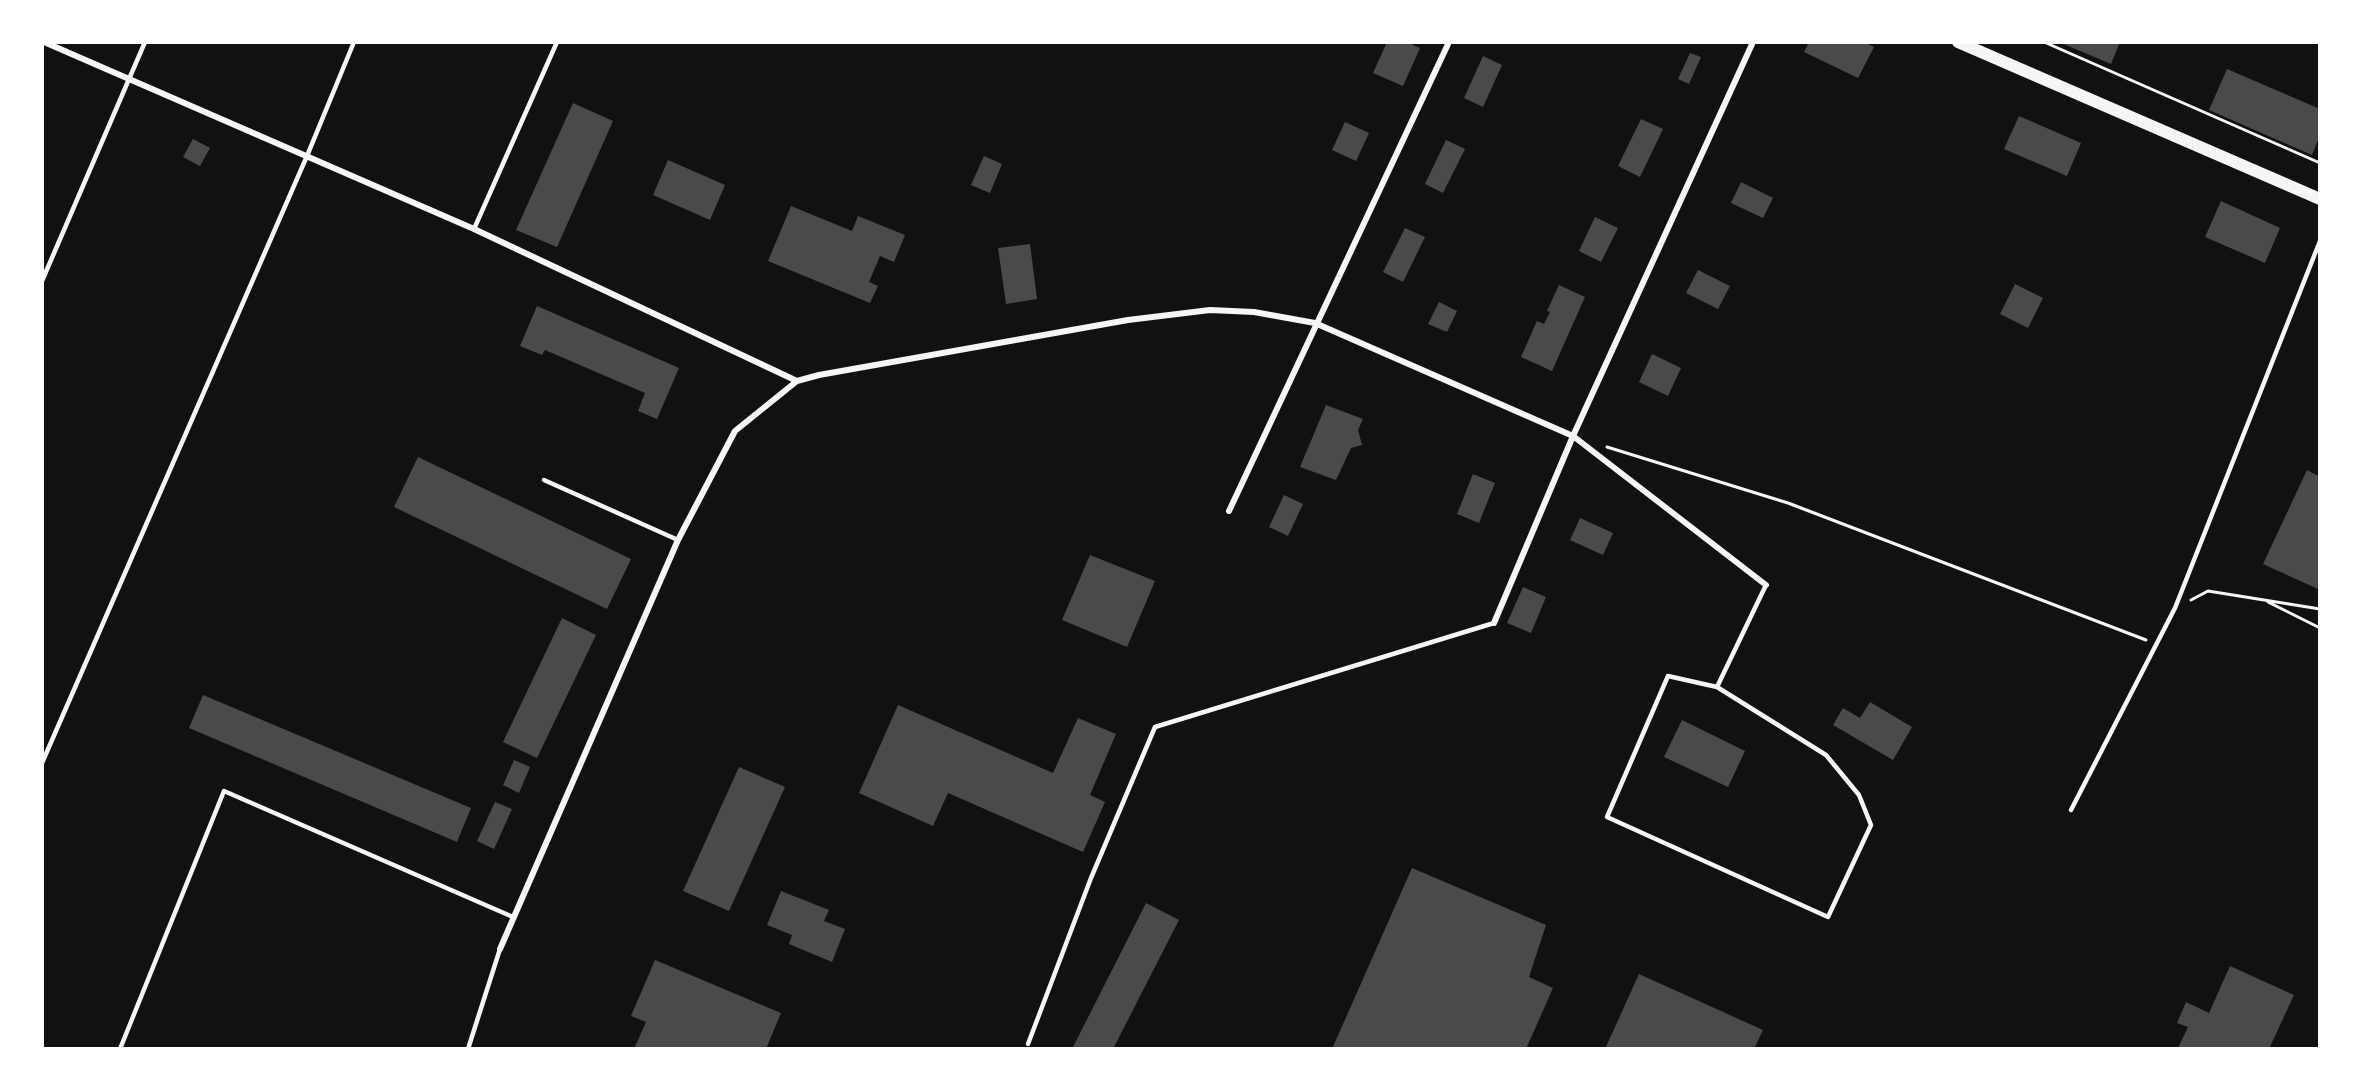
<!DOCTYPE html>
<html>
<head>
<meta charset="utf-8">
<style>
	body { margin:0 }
	#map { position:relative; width:2362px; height:1091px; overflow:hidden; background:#111; font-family:"Alegreya Sans",sans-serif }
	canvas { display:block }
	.frame { position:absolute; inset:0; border:44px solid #fff; pointer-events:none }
</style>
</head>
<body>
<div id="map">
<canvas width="2362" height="1091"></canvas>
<div class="frame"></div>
</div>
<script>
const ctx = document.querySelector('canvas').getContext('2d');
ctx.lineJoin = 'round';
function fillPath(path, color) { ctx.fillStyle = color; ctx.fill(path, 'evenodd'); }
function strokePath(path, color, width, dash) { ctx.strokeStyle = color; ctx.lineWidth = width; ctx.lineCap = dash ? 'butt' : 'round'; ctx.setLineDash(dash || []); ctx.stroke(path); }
const building = new Path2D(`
	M1387 42H1406L1420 48 1403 86 1373 73Z
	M1809 42H1864L1874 47 1858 78 1804 52Z
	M2059 42H2120L2111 64Z
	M1690 53 1701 57 1689 84 1678 79Z
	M1483 56 1502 65 1483 107 1464 98Z
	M2227 69 2320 109V135L2312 155 2209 110Z
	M573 103 613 121 557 247 516 230Z
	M2019 116 2081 143 2067 176 2004 149Z
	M1641 119 1663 129 1640 177 1618 166Z
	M1345 122 1369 133 1356 161 1332 150Z
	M193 139 210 148 200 166 183 157Z
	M1446 140 1465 149 1443 193 1425 184Z
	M984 156 1002 164 990 193 971 185Z
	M668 160 725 185 710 220 653 195Z
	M1741 182 1773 198 1763 218 1731 203Z
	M2221 201 2280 228 2265 263 2205 237Z
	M791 206 852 231 858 216 905 235 894 262 880 256 869 282 878 286 870 303 768 261Z
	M1595 217 1618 228 1601 262 1579 251Z
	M1405 228 1425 237 1403 282 1383 272Z
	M1030 244 1037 299 1006 304 998 248Z
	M1698 270 1730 286 1718 309 1686 293Z
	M2015 284 2043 298 2028 328 2000 314Z
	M1559 285 1585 297 1552 371 1521 357 1537 321 1544 324 1550 312 1547 311Z
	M1439 302 1457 311 1447 332 1428 324Z
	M537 306 679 368 657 419 638 411 645 393 545 350 542 355 520 346Z
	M1652 354 1681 368 1668 396 1639 382Z
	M1326 405 1363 419 1358 430 1362 445 1351 448 1336 480 1300 467Z
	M418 457 631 559 607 609 394 507Z
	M2307 470 2320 477V590L2263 564Z
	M1473 474 1495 483 1479 523 1457 514Z
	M1284 495 1303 504 1288 536 1269 527Z
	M1580 518 1613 533 1603 555 1570 540Z
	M1090 555 1155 581 1127 647 1062 620Z
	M1523 587 1546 597 1531 633 1507 623Z
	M562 618 596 635 537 758 503 742Z
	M203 695 471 808 457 842 189 728Z
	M1870 702 1912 727 1893 760 1833 725 1843 708 1860 718Z
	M898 705 1053 773 1078 718 1116 734 1090 795 1105 802 1083 852 948 793 933 826 859 793Z
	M1682 720 1745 751 1728 787 1664 757Z
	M514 760 530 767 519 793 503 785Z
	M739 767 785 787 729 911 683 891Z
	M495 802 512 809 494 849 477 841Z
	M1412 868 1546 925 1529 977 1553 988 1526 1049H1332Z
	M781 891 829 910 824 921 845 929 832 962 789 944 792 935 767 925Z
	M1146 903 1179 920 1113 1049H1072Z
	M655 960 781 1013 766 1049H634L646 1022 631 1016Z
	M2230 966 2294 995 2269 1049 2178 1048 2188 1027 2177 1023 2186 1002 2209 1013Z
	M1639 974 1763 1030 1754 1049H1605Z`);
const path = new Path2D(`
	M2044 42 2320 163
	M1607 447 1788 503 2146 640
	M2191 600 2208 591 2320 609
	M2268 602 2320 628`);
const service = new Path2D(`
	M474 229 557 42
	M42 281 145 42
	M544 480 678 540
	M1717 687 1668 676 1607 817 1828 917 1871 825 1859 795 1826 755 1717 687 1766 585
	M42 763 307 156 354 42
	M2071 810 2175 608 2320 241
	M1028 1044 1091 878 1155 727 1494 623
	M120 1049 224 791 513 917
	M468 1049 500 949`);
const minor = new Path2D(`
	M44 42 474 229 797 381
	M1229 511 1449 42
	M1494 623 1573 436 1753 42
	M500 949 678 540 735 431 797 381 819 375 1128 320 1210 310 1254 312 1315 323 1573 436 1766 585`);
const secondary = new Path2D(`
	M1958 42 2320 199`);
fillPath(building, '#4a4a4a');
strokePath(path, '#f5f5f5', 3);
strokePath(service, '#f5f5f5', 4.5);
strokePath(minor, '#f5f5f5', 6);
strokePath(secondary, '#f5f5f5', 12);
</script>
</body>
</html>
